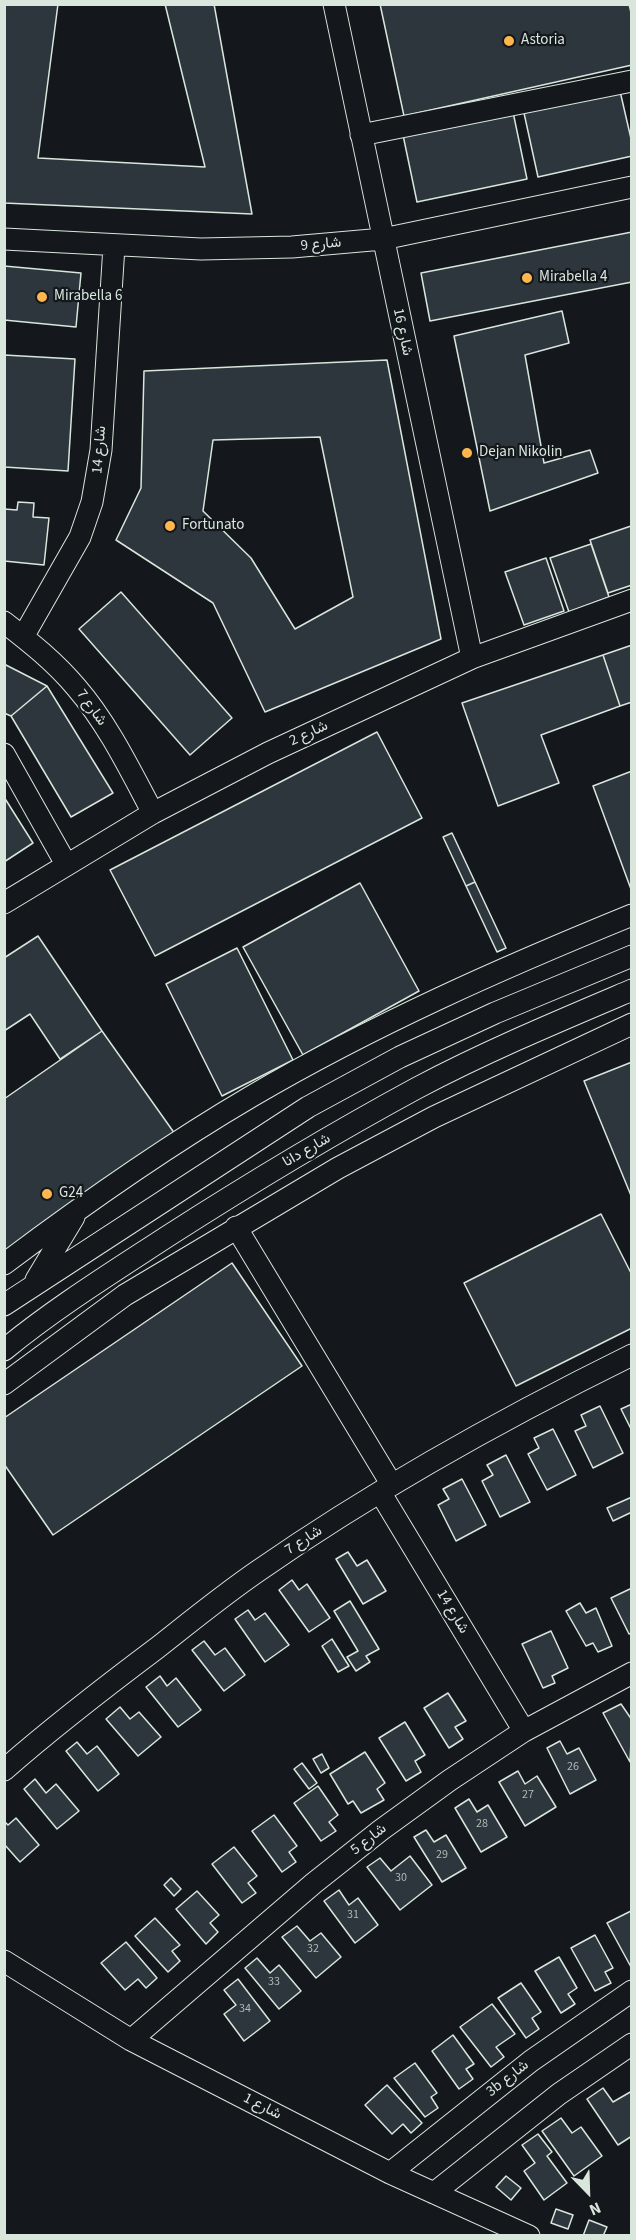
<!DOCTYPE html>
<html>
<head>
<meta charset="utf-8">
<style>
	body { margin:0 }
	#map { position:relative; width:636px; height:2240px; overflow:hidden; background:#14181c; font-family:"Source Sans 3",sans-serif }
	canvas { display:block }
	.frame { position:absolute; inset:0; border:6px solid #d8e6dc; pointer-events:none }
	.north { position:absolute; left:558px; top:2162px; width:60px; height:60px; -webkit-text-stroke:4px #14181c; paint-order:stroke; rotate:157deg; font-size:16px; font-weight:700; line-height:24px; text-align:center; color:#d8e6dc }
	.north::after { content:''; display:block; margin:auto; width:21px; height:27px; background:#d8e6dc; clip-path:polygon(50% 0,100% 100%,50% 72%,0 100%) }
</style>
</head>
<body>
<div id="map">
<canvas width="636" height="2240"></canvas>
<div class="frame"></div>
<div class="north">N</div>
</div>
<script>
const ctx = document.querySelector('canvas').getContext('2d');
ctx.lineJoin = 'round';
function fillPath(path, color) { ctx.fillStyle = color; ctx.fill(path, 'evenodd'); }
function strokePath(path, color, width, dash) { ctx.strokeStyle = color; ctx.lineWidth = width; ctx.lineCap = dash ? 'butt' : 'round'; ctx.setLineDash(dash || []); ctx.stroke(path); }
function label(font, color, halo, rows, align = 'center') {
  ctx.font = font + ' "Source Sans 3",Vazirmatn,sans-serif'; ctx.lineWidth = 4.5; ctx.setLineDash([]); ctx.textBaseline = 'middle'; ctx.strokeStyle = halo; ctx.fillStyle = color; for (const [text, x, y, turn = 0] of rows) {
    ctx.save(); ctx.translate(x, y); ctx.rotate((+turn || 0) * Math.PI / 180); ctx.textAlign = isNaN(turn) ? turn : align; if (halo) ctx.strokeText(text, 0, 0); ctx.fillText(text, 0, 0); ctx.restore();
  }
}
const building = new Path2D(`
	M4 4H58L38 158 205 167 165 4H214L252 214 4 203Z
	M380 4H629L632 17V65L404 116Z
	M620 91 632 143V156L538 177 524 113Z
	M513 112 527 179 417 202 403 135Z
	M632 232V282L430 321 421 273Z
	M4 266 81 273 76 327 4 320Z
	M562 311 569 343 525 355 544 463 590 450 598 473 490 511 454 336Z
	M4 355 75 359 68 471 4 467Z
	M387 360 441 639 265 712 213 603 116 540 141 488 144 371ZM320 437 353 597 295 629 251 558 203 511 213 440Z
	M18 502 34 503 33 517 49 518 44 565 4 561V509L17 510Z
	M631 526 632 585 608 593 590 540Z
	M591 544 609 597 569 612 550 558Z
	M546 558 564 611 524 625 505 572Z
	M121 592 232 718 190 755 79 629Z
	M632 645V702L620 706 603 655Z
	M603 655 620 706 541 735 559 783 498 806 462 703Z
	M4 664 47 686 11 716 4 713Z
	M47 686 113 793 71 817 11 716Z
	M377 732 422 818 155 956 110 870Z
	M632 771V892L593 786Z
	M4 797 33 843 4 862Z
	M452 833 475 882 466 886 443 837Z
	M475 882 506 948 497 952 466 886Z
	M360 883 419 991 303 1055 243 947Z
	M38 936 102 1031 60 1059 30 1014 4 1031V958Z
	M237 948 293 1060 222 1096 166 984Z
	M102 1031 175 1134 4 1255V1099Z
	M632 1062V1198L584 1081Z
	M601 1214 632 1275V1328L516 1386 464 1283Z
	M232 1263 302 1366 53 1535 4 1464V1418Z
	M632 1404V1431L621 1409Z
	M600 1406 623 1453 593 1468 575 1431 586 1426 581 1415Z
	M553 1429 576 1475 547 1490 528 1454 539 1448 534 1438Z
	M506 1455 530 1502 500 1517 482 1481 493 1475 487 1465Z
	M462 1479 486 1525 456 1541 438 1505 449 1499 443 1489Z
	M632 1497V1512L613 1521 607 1508Z
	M348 1552 357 1566 367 1560 386 1591 363 1604 336 1559Z
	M292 1580 299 1590 307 1584 330 1618 309 1632 279 1590Z
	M632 1588V1633L629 1634 611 1598Z
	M350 1601 379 1649 366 1656 370 1662 356 1671 347 1657 358 1651 334 1611Z
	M580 1603 586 1613 596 1608 612 1646 598 1652 593 1643 586 1646 566 1611Z
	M248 1610 255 1620 265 1613 289 1645 265 1662 235 1619Z
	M551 1631 568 1668 552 1676 555 1683 543 1688 522 1644Z
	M332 1639 349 1666 338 1672 322 1646Z
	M204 1641 215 1655 225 1648 245 1675 224 1691 192 1650Z
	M160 1676 167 1686 176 1678 201 1710 178 1727 146 1687Z
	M448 1693 466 1721 455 1727 463 1739 449 1748 424 1708Z
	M621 1704 632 1720 630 1762 603 1713Z
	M120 1707 130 1719 139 1712 161 1737 138 1756 106 1719Z
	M405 1722 425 1755 415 1761 421 1772 406 1781 379 1738Z
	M560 1741 567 1754 579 1748 596 1780 570 1794 547 1748Z
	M77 1742 87 1754 97 1746 119 1774 98 1791 66 1751Z
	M365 1752 385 1783 377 1789 384 1800 361 1813 353 1801 348 1804 330 1774Z
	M322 1754 329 1768 321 1773 313 1759Z
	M302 1763 317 1783 309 1789 294 1769Z
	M518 1771 525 1784 537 1776 556 1807 525 1826 499 1782Z
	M35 1779 46 1793 56 1784 79 1811 57 1829 24 1789Z
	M318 1786 338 1815 329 1822 336 1831 321 1841 294 1803Z
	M469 1799 477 1812 488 1805 507 1837 481 1852 455 1808Z
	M274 1815 297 1846 289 1852 296 1862 282 1872 252 1831Z
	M16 1818 39 1845 20 1862 4 1844V1821L8 1825Z
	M426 1830 434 1842 446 1835 466 1868 442 1882 414 1837Z
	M234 1847 257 1876 248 1883 256 1893 242 1903 212 1864Z
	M410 1856 432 1885 400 1910 367 1867 380 1858 391 1871Z
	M171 1878 181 1889 174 1896 164 1885Z
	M339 1890 349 1905 358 1898 378 1925 355 1943 324 1901Z
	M197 1891 219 1915 210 1923 218 1932 206 1944 176 1909Z
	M631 1911 632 1966 631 1967 607 1923Z
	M155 1918 180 1945 172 1951 180 1961 168 1972 135 1936Z
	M297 1926 310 1941 321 1933 341 1957 316 1978 282 1937Z
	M595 1935 613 1968 605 1972 611 1983 595 1991 571 1948Z
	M126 1942 157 1978 146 1988 138 1979 125 1990 101 1963Z
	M559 1957 577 1988 568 1994 575 2004 561 2013 535 1971Z
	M257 1958 270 1973 279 1965 301 1991 279 2009 245 1968Z
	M238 1979 270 2021 244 2041 224 2014 236 2005 224 1990Z
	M521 1983 541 2012 532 2018 539 2029 526 2038 498 1998Z
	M492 2004 515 2034 496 2047 504 2057 491 2067 460 2027Z
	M453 2035 474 2064 466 2069 473 2079 459 2089 432 2051Z
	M415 2063 437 2093 431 2097 438 2108 425 2117 394 2078Z
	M387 2085 422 2123 411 2133 403 2124 392 2134 365 2105Z
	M603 2088 613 2102 632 2091V2136L618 2145 587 2099Z
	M561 2118 572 2133 581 2127 602 2156 574 2176 542 2131Z
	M538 2134 552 2152 547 2156 567 2183 544 2200 524 2171 535 2163 522 2145Z
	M506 2176 521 2188 511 2200 496 2187Z
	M556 2209 573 2215 568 2229 551 2223Z
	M589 2220 607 2227 603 2236H583Z`);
const minor = new Path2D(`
	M334 4 472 658
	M361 135 632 81
	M4 239 201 249 292 247 383 239 632 187
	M4 622C30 642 55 662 76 687 108 724 130 770 153 813
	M23 637 80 537 92 502 101 450 114 246
	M4 754 66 864
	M4 903 153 813 268 753 472 658 632 600
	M236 1227 392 1485
	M4 1264C84 1204 165 1147 252 1096 373 1025 502 968 632 915
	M36 1280 74 1217
	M4 1305 308 1107 400 1057 495 1013 632 956
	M4 1350C55 1308 113 1272 168 1236 249 1184 332 1134 417 1088 487 1051 559 1021 632 990
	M4 1384 125 1295 338 1168 434 1117 632 1024
	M380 1492 524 1731
	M4 1770C53 1727 105 1687 157 1648 190 1622 223 1595 258 1571 376 1489 502 1419 632 1355
	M4 1961 131 2040 390 2173 529 2236
	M131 2040 314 1883 381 1830 450 1780 524 1731 632 1673
	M390 2173 531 2061 632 1991
	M434 2193 559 2094 632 2044`);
const markers = [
	[509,41,6,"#ffb74d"],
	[527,278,6,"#ffb74d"],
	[42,297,6,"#ffb74d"],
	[467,453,6,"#ffb74d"],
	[170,526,6,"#ffb74d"],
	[47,1194,6,"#ffb74d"]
];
const numberNames = [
	["26",573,1767],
	["27",528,1795],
	["28",482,1824],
	["29",442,1855],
	["30",401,1878],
	["31",353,1915],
	["32",313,1949],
	["33",274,1982],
	["34",245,2009]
];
const poiNames = [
	["Astoria",521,41],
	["Mirabella 4",539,278],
	["Mirabella 6",54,297],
	["Dejan Nikolin",479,453],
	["Fortunato",182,526],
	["G24",59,1194]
];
const streetNames = [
	["شارع 9",321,245,-5],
	["شارع 16",402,332,78],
	["شارع 14",100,450,-85],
	["شارع 7",91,708,54],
	["شارع 2",309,734,-25],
	["شارع دانا",307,1151,-30],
	["شارع 7",304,1541,-33],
	["شارع 14",452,1612,59],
	["شارع 5",369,1840,-38],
	["3b شارع",508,2079,-38],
	["شارع 1",262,2107,27]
];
fillPath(building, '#2c363c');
strokePath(building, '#d8e6dc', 1.5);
strokePath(minor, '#d8e6dc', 23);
strokePath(minor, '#14181c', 21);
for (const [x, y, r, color] of markers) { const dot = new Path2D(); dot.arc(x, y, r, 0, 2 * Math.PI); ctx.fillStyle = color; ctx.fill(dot); strokePath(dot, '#14181c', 2); }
label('12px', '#adbab4', null, numberNames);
label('15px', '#d8e6dc', '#14181c', poiNames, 'left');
label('15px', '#d8e6dc', '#14181c', streetNames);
</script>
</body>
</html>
